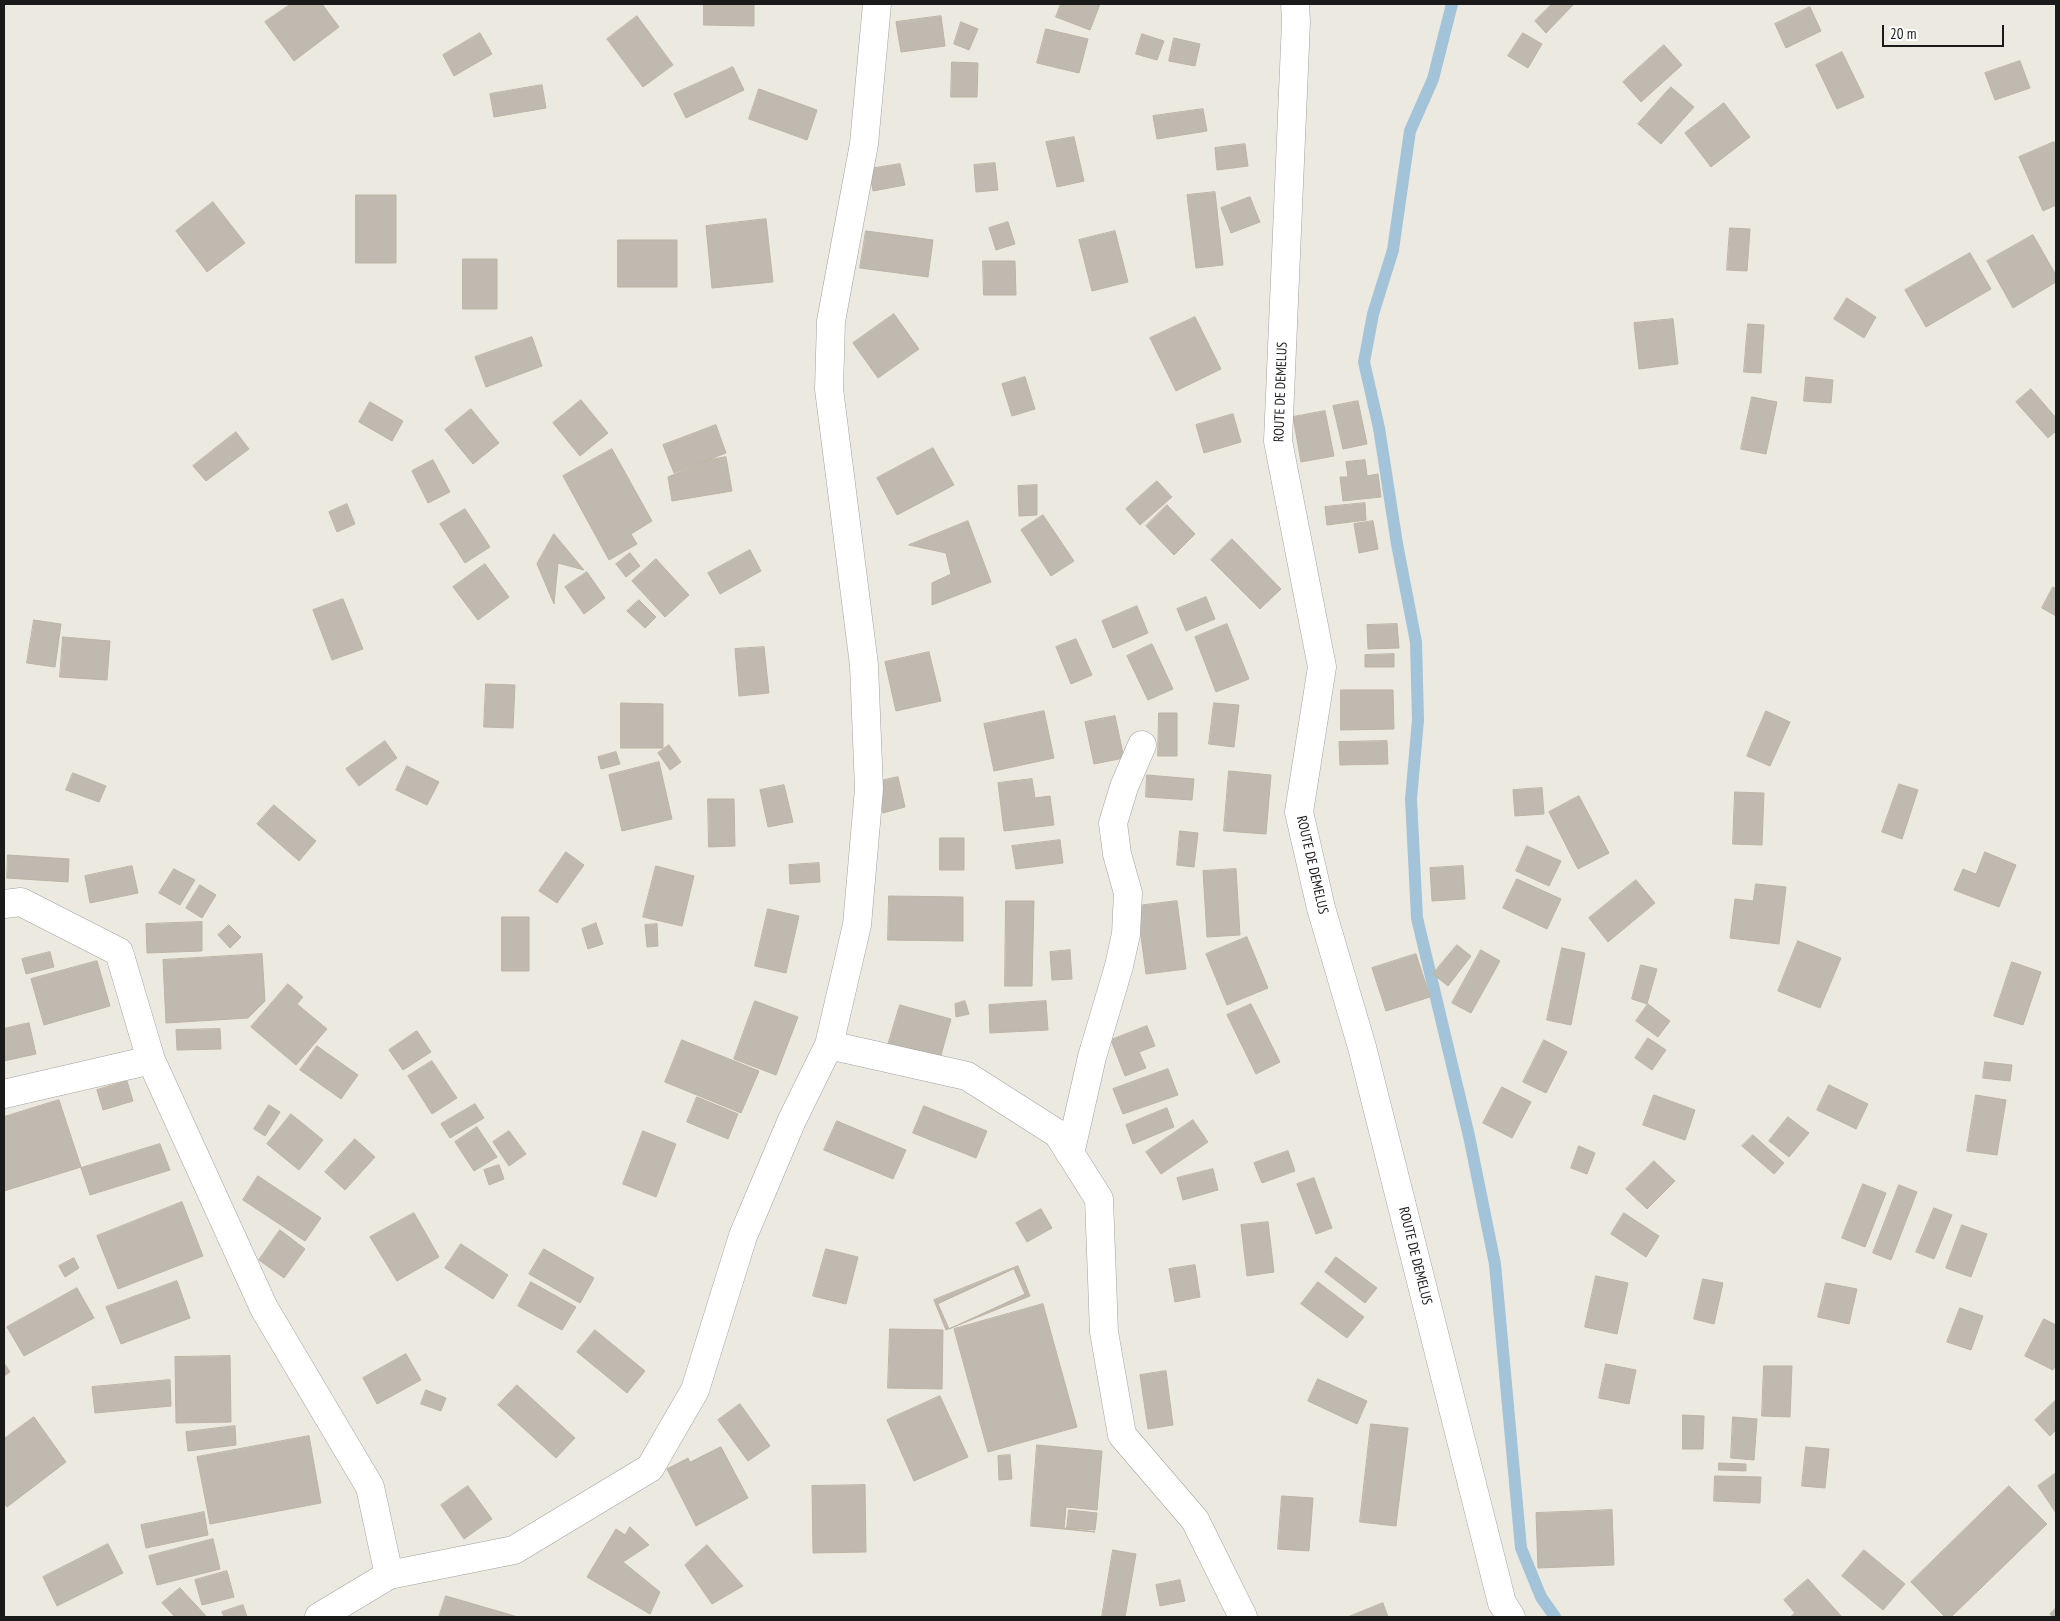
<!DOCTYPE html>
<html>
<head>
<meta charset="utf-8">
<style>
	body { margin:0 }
	#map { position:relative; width:2060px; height:1621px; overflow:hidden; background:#eceae0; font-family:"PT Sans Narrow",sans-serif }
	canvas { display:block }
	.frame { position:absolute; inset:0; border:5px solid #1a1a1a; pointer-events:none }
	.scale { position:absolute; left:1882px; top:25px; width:122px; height:22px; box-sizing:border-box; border:2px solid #1a1a1a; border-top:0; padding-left:6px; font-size:15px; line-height:18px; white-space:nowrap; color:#1a1a1a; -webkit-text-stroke:4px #fff; paint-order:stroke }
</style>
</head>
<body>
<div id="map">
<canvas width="2060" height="1621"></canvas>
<div class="frame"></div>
<div class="scale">20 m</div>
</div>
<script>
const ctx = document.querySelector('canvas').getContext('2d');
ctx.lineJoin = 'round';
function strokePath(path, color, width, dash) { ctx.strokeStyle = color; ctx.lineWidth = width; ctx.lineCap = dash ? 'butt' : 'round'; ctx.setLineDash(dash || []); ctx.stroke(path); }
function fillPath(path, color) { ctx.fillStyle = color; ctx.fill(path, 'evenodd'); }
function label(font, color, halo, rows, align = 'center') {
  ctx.font = font + ' "PT Sans Narrow",sans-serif'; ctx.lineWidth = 4.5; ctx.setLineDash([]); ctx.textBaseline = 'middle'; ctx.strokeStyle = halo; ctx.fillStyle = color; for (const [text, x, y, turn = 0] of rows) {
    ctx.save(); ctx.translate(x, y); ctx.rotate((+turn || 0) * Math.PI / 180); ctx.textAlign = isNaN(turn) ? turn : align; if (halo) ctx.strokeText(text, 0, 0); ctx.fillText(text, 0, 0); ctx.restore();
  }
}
const stream = new Path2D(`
	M1452 4 1433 79 1410 131 1393 250 1373 314 1364 362 1379 428 1397 544 1416 642 1418 720 1411 799 1417 918 1469 1136 1495 1264 1521 1548 1541 1597 1555 1617`);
const building = new Path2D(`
	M291 4H322L339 27 294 61 265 22Z
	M704 4H754V26L704 25Z
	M1061 4H1100L1090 30 1056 17Z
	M1552 4H1574L1546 33 1535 21Z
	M1810 7 1821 31 1786 48 1775 24Z
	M637 16 673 65 643 87 607 39Z
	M941 16 945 46 901 52 896 22Z
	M961 22 978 29 969 50 954 44Z
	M1046 29 1088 39 1079 73 1037 63Z
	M480 33 492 54 454 76 443 55Z
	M1523 33 1542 44 1528 68 1508 56Z
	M1142 34 1164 41 1157 60 1136 54Z
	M1174 38 1200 44 1195 66 1169 61Z
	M1664 45 1682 65 1641 102 1623 82Z
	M1842 52 1864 97 1837 109 1816 65Z
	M2020 61 2030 88 1995 100 1985 73Z
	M952 62 978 63 977 97H951Z
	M733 67 744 90 686 118 674 94Z
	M542 85 546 108 494 117 490 94Z
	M1671 87 1694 107 1661 144 1638 124Z
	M759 89 817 110 807 140 749 119Z
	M1724 103 1750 137 1711 167 1685 133Z
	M1203 109 1207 131 1157 139 1153 116Z
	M1074 137 1084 181 1057 187 1046 142Z
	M2054 142 2056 146V205L2043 211 2019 157Z
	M1245 144 1248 166 1217 170 1215 148Z
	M995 163 998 190 976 192 974 165Z
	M900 164 905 185 873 191 869 169Z
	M1215 192 1223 265 1196 268 1187 195Z
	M356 195H396V263H356Z
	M1250 197 1260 222 1231 233 1221 208Z
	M213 202 245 243 207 272 176 231Z
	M766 219 773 282 712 288 706 226Z
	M1008 222 1015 244 996 250 989 228Z
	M1730 228 1750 229 1747 271 1727 270Z
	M866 231 933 240 928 277 860 268Z
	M1115 231 1128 282 1092 291 1079 240Z
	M2033 235 2056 275V282L2013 308 1987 261Z
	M618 240H677V287H618Z
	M1970 253 1991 289 1926 327 1905 290Z
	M463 259H497V309H463Z
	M983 261H1015L1016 295H984Z
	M1847 298 1876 317 1864 338 1834 319Z
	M894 314 919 349 878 378 853 343Z
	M1195 317 1221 369 1176 391 1150 338Z
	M1673 319 1678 364 1639 369 1634 323Z
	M1748 324 1764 325 1761 373 1744 372Z
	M532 337 542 366 486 387 475 357Z
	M1025 377 1035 409 1012 416 1002 384Z
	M1806 377 1833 380 1831 403 1804 401Z
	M2031 389 2056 418V431L2048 438 2016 402Z
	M1752 397 1777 402 1766 454 1741 449Z
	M581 400 608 433 580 456 553 423Z
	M1358 401 1367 444 1343 449 1333 406Z
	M370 402 403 421 392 441 359 422Z
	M471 409 499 443 473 464 445 430Z
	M1325 411 1334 456 1301 462 1293 417Z
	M1233 414 1241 442 1204 453 1196 425Z
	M716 425 726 453 674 473 663 445Z
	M236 432 249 449 206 481 193 466Z
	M933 448 954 485 897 515 877 478Z
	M612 449 652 521 631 534 637 544 609 560 563 476Z
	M726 457 732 491 672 501 668 477 709 460Z
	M433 460 450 492 428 503 412 471Z
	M1365 460 1367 476 1378 474 1381 497 1343 501 1340 477H1348L1346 462Z
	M1157 481 1172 497 1140 525 1126 509Z
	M1037 485V515L1019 516 1018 486Z
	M1365 503 1366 520 1327 525 1325 507Z
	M347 504 355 524 337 532 329 512Z
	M1167 505 1195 534 1174 555 1146 526Z
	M465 509 490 547 465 563 440 524Z
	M1043 515 1074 561 1051 576 1021 530Z
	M968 521 991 582 932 605V583L951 574 946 553 909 545Z
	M1373 521 1378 549 1359 553 1354 524Z
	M554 534 584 570 558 563 554 604 537 564Z
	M1232 539 1281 589 1260 609 1211 560Z
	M750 550 761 571 720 594 708 573Z
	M630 553 640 566 626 577 616 564Z
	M656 559 689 595 665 617 632 581Z
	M485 564 509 597 478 620 453 587Z
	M587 572 605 598 584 614 565 587Z
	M2053 587 2056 589V616L2042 608Z
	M1206 597 1215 619 1186 631 1177 609Z
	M343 599 363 649 332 660 313 610Z
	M639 600 656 617 645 628 627 611Z
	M1137 606 1148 633 1113 648 1102 621Z
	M34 620 61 624 55 667 27 663Z
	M1227 624 1249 679 1216 692 1195 637Z
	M1397 624 1399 648 1368 649 1367 625Z
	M63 637 110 641 107 680 60 677Z
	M1076 639 1092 675 1071 684 1056 647Z
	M1152 644 1173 689 1148 700 1127 656Z
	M764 647 769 693 739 696 735 649Z
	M929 652 941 701 896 711 885 662Z
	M1394 654V667H1365V655Z
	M486 684 515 685 513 728 484 727Z
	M1341 690H1393L1394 729 1341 730Z
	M621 703 663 704V748H621Z
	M1214 703 1239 705 1234 747 1209 744Z
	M1044 711 1054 758 994 771 984 724Z
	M1766 711 1790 722 1770 766 1747 756Z
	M1159 713H1177V756H1158Z
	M1115 716 1124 758 1094 764 1085 722Z
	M385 741 397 758 359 786 346 769Z
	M1387 741 1388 764 1340 765 1339 742Z
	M669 745 681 762 670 770 658 753Z
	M616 752 620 764 601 769 598 757Z
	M659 762 672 819 622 831 609 775Z
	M407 766 439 782 427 805 396 790Z
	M1229 771 1271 775 1266 834 1224 831Z
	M73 773 106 786 99 802 66 790Z
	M1147 775 1194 779 1192 800 1146 797Z
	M898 777 905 807 883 813 876 782Z
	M1032 779 1035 798 1050 796 1054 825 1004 831 998 783Z
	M1899 784 1918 790 1902 839 1882 832Z
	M784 785 793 822 768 827 760 790Z
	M1542 788 1544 814 1515 816 1513 790Z
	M1735 792 1764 793 1762 845 1733 844Z
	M1579 796 1609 853 1578 869 1549 812Z
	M708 799H734L735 846 709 847Z
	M274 805 316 841 299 861 257 824Z
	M1180 831 1198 833 1194 867 1177 865Z
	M940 838H964V870H940Z
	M1060 840 1063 863 1016 869 1012 846Z
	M1527 846 1561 861 1549 886 1516 871Z
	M566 852 584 865 557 903 539 891Z
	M1985 852 2016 865 1999 907 1954 890 1963 869 1976 874Z
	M8 855 69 859 68 882 7 878Z
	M819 863 820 882 790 884 789 865Z
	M132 866 138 893 90 903 85 876Z
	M656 866 694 876 682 926 643 917Z
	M1463 866 1465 899 1432 901 1430 868Z
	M174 869 195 880 180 905 159 893Z
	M1236 869 1240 935 1207 937 1203 871Z
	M1517 879 1561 899 1547 929 1503 908Z
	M1636 880 1655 903 1608 942 1589 918Z
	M1756 884 1786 887 1779 944 1730 938 1735 899 1753 901Z
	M200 885 216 895 202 918 186 908Z
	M889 896 963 897V941L888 940Z
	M1006 901H1034L1032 986H1005Z
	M1177 901 1186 969 1146 974 1137 906Z
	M768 909 799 916 786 973 755 966Z
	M502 917H529V971H502Z
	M202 922V951L147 953 146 924Z
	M596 923 603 944 588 949 582 929Z
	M657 924 658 946 647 947 645 925Z
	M229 925 241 937 230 948 218 935Z
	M1247 937 1268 988 1227 1005 1206 954Z
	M1798 941 1841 958 1820 1008 1778 991Z
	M1457 945 1471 956 1448 986 1433 974Z
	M1562 948 1585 953 1571 1025 1547 1020Z
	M1070 950 1072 979 1052 980 1050 952Z
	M1481 950 1500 961 1471 1013 1452 1003Z
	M50 952 54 967 26 974 22 959Z
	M262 954 265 1001 248 1018 166 1023 163 960Z
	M1416 954 1430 997 1386 1011 1372 968Z
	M97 961 110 1006 44 1025 31 979Z
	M2012 962 2041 972 2023 1025 1994 1016Z
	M1641 965 1657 969 1647 1004 1632 999Z
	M288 984 303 997 297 1004 327 1029 296 1065 251 1027Z
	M755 1001 798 1017 776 1075 734 1059Z
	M965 1001 969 1014 956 1017 955 1004Z
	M1046 1001 1048 1030 990 1033 989 1005Z
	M1251 1004 1280 1062 1256 1074 1227 1015Z
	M1648 1004 1670 1021 1658 1037 1636 1021Z
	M900 1005 951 1019 938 1066 886 1052Z
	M29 1023 36 1054 4 1061V1029Z
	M1147 1026 1155 1046 1139 1052 1146 1068 1125 1076 1111 1040Z
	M220 1029 221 1049 177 1050 176 1030Z
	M417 1031 431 1052 403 1070 389 1050Z
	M1648 1038 1666 1050 1652 1070 1635 1058Z
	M682 1040 759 1071 741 1113 665 1082Z
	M1544 1040 1567 1052 1546 1093 1523 1082Z
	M317 1046 358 1075 341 1099 300 1070Z
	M432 1061 457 1098 432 1114 408 1076Z
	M1985 1062 2012 1065 2010 1081 1983 1078Z
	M1168 1069 1178 1095 1123 1114 1113 1089Z
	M127 1081 133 1101 103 1110 97 1090Z
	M1829 1085 1868 1104 1856 1129 1817 1110Z
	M1502 1087 1531 1102 1512 1138 1483 1123Z
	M1654 1095 1695 1110 1685 1140 1643 1125Z
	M1976 1095 2006 1100 1997 1155 1967 1151Z
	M697 1097 738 1114 728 1139 687 1122Z
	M59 1100 81 1167 4 1191V1117Z
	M475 1104 484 1118 450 1138 441 1124Z
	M269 1105 280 1112 265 1136 254 1129Z
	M924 1106 987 1131 976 1158 913 1133Z
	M1167 1108 1174 1127 1133 1144 1126 1125Z
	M291 1114 323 1140 299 1170 267 1144Z
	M1788 1117 1809 1133 1789 1157 1769 1141Z
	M1193 1120 1208 1142 1161 1174 1146 1152Z
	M837 1121 906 1150 893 1179 824 1150Z
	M477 1127 497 1157 474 1171 455 1142Z
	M509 1131 526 1154 509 1166 493 1142Z
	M643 1131 676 1144 656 1197 623 1184Z
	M1753 1135 1784 1163 1774 1174 1742 1146Z
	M355 1139 375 1157 345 1190 325 1172Z
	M160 1144 170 1170 90 1195 81 1168Z
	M1579 1146 1595 1153 1587 1174 1571 1168Z
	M1288 1151 1295 1171 1262 1183 1254 1163Z
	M1654 1161 1675 1181 1647 1209 1626 1189Z
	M499 1165 504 1179 489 1185 484 1170Z
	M1213 1169 1218 1190 1183 1200 1177 1178Z
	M258 1176 321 1218 305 1241 243 1200Z
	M1314 1178 1332 1228 1316 1234 1297 1184Z
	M1863 1184 1886 1193 1865 1247 1842 1238Z
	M1899 1185 1917 1192 1891 1260 1873 1253Z
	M182 1202 203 1256 118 1289 97 1236Z
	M1934 1208 1952 1215 1934 1259 1916 1252Z
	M1041 1209 1052 1228 1027 1242 1016 1223Z
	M414 1213 439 1257 397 1281 370 1237Z
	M1624 1213 1659 1236 1646 1257 1611 1234Z
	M1268 1222 1274 1272 1247 1276 1241 1225Z
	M1962 1225 1987 1234 1971 1277 1946 1268Z
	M280 1230 305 1249 284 1278 259 1260Z
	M461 1244 508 1275 493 1299 445 1268Z
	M544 1249 594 1278 580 1303 529 1274Z
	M826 1249 858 1257 846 1304 813 1296Z
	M1336 1257 1377 1288 1365 1303 1325 1272Z
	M74 1258 79 1268 65 1277 59 1266Z
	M1195 1265 1200 1297 1175 1302 1169 1269Z
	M1018 1266 1030 1296 946 1330 934 1300Z
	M1014 1269 1025 1294 949 1329 938 1304Z
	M1596 1276 1628 1283 1617 1334 1585 1327Z
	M1703 1279 1723 1283 1714 1324 1694 1319Z
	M177 1281 190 1318 121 1344 106 1307Z
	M531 1282 576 1307 562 1330 518 1306Z
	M1318 1282 1364 1317 1347 1338 1301 1304Z
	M1826 1283 1857 1289 1849 1324 1818 1317Z
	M77 1288 94 1318 24 1356 7 1327Z
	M1043 1304 1077 1427 988 1452 954 1329Z
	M1960 1308 1983 1316 1971 1350 1947 1342Z
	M2044 1319 2056 1325V1365L2053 1370 2025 1356Z
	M890 1329 943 1330 942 1389 888 1388Z
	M595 1330 645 1371 627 1393 577 1352Z
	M406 1354 421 1380 377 1404 363 1378Z
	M230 1356 231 1422 176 1423 175 1357Z
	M4 1363 10 1372 4 1376Z
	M1606 1364 1636 1370 1629 1404 1599 1398Z
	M1764 1366H1792L1790 1417 1762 1416Z
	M1166 1371 1173 1425 1148 1429 1140 1375Z
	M1318 1379 1367 1401 1357 1424 1308 1401Z
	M170 1380 171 1406 95 1413 92 1387Z
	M517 1385 575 1438 556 1458 498 1405Z
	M426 1390 446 1398 441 1411 421 1404Z
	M940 1396 968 1457 914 1481 887 1420Z
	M2056 1400V1430L2050 1436 2035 1420Z
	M740 1404 770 1446 748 1461 718 1420Z
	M1683 1415 1704 1416 1703 1449H1683Z
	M34 1417 66 1462 7 1507 4 1503V1439Z
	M1733 1417 1757 1419 1754 1460 1731 1458Z
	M1371 1424 1408 1428 1396 1526 1360 1522Z
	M235 1426 236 1445 188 1451 186 1432Z
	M309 1436 321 1503 210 1524 197 1457Z
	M1037 1445 1102 1451 1097 1510 1066 1507 1064 1528 1095 1532 1031 1526Z
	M721 1447 748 1498 696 1526 667 1469 688 1458 690 1462Z
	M1806 1447 1829 1449 1825 1488 1802 1486Z
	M1010 1455 1012 1479 999 1480 998 1456Z
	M1719 1463 1746 1464V1471L1719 1470Z
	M2056 1473V1513L2038 1486Z
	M1715 1476 1761 1477 1760 1503 1714 1501Z
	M865 1485 866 1552 813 1553 812 1486Z
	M468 1486 492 1519 464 1539 441 1505Z
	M2009 1486 2047 1524 1951 1617H1945L1911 1582Z
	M1282 1496 1313 1498 1309 1551 1278 1549Z
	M1069 1510 1097 1513 1095 1530 1067 1528Z
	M1612 1510 1614 1565 1538 1568 1536 1513Z
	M204 1512 208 1535 146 1548 141 1525Z
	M630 1527 649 1545 623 1562 660 1592 650 1614 587 1577 616 1529 625 1535Z
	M213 1539 220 1569 157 1585 149 1556Z
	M108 1544 123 1573 57 1606 43 1577Z
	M707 1545 743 1586 712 1604 685 1565Z
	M1113 1550 1136 1554 1125 1617H1102Z
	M1864 1550 1905 1584 1883 1610 1842 1576Z
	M227 1571 234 1597 202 1605 195 1580Z
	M1808 1579 1842 1617H1790L1795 1613 1784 1600Z
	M1180 1580 1185 1601 1160 1606 1156 1585Z
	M180 1588 207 1617H175L162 1603Z
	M446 1596 518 1617H439Z
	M1383 1603 1388 1617H1348Z
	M243 1605 247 1617H224L222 1612Z
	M2056 1608V1617H2053L2050 1614Z`);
const minor = new Path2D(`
	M1295 4 1296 22 1278 441 1322 667 1299 812 1321 908 1362 1047 1502 1603 1511 1617
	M4 904 21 902 119 952 151 1060
	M829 1045 967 1076 1058 1134 1099 1199 1104 1332 1122 1435 1195 1520 1243 1617
	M4 1094 151 1060 264 1308 370 1487 389 1575
	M1070 1154 1092 1057 1119 966 1126 934 1128 893 1117 854 1113 823 1124 787 1142 745
	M319 1617 389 1575 514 1550 650 1468 695 1390 743 1236 792 1120 829 1045 857 925 869 789 864 665 829 389 831 321 864 144 877 4`);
const streetNames = [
	["ROUTE DE DEMELUS",1281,392,-88],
	["ROUTE DE DEMELUS",1312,865,77],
	["ROUTE DE DEMELUS",1415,1256,76]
];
strokePath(stream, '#a2c3d8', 12);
fillPath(building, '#c0b9b0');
strokePath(building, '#bdb3a3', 1);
strokePath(minor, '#a1a1a1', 29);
strokePath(minor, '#fff', 28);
label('14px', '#1a1a1a', '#fff', streetNames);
</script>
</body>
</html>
